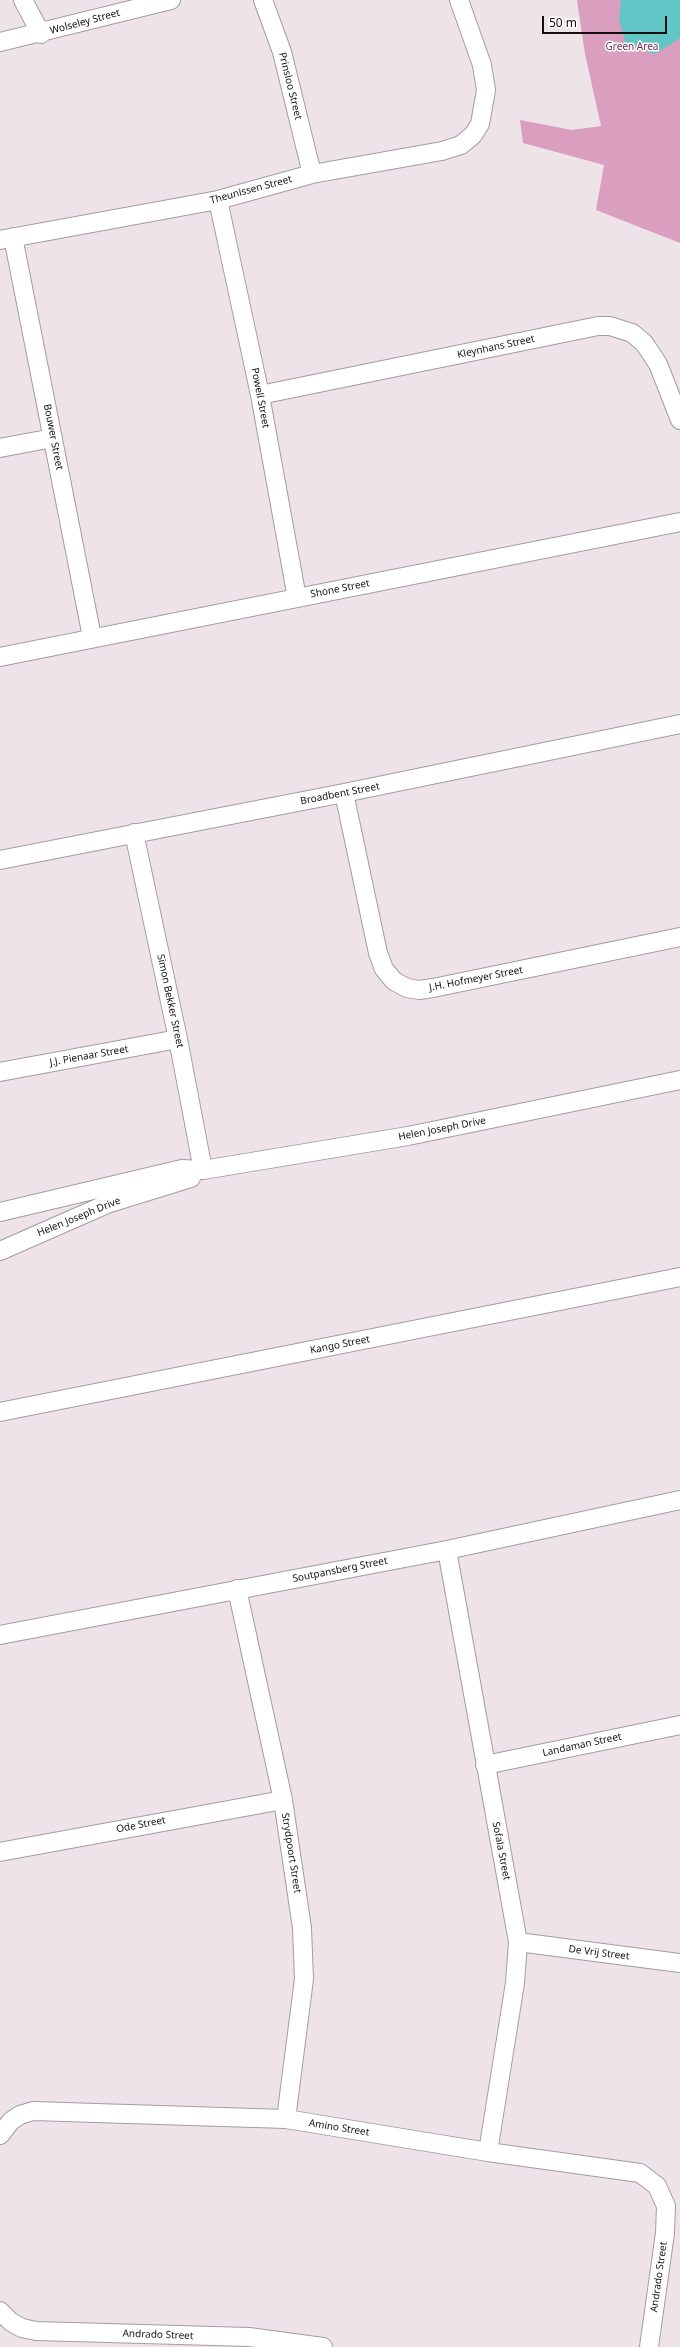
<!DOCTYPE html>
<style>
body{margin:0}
#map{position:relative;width:680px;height:2347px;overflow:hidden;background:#ede3e8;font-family:"Noto Sans",sans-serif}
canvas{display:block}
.scale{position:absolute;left:542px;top:16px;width:125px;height:18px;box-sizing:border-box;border:2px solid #141012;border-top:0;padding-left:5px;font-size:12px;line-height:14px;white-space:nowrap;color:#141012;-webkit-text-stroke:3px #fff;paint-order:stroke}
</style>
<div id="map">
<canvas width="680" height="2347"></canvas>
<div class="scale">50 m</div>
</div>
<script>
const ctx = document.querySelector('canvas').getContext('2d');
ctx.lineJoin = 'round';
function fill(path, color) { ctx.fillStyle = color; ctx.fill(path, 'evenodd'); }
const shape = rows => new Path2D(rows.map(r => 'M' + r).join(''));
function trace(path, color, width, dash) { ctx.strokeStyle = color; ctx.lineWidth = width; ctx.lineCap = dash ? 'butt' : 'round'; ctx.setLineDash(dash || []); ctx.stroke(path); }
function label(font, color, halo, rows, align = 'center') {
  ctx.font = font + ' "Noto Sans",sans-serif'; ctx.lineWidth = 3; ctx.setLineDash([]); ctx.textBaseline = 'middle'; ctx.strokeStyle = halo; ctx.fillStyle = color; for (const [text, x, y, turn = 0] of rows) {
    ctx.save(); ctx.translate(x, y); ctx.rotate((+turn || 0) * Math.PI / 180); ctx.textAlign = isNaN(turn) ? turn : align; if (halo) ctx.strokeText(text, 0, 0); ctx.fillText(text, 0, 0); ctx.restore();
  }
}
fill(shape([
 [577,0,680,0,680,243,596,210,604,165,523,143,520,120,572,130,601,126,585,54]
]), '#da9fbe');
fill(shape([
 [621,0,680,0,680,38,655,54,626,46,619,18]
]), '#61c6c5');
const minor = shape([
 [23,0,41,34],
 [263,0,282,52,312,174],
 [0,42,171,0],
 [218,200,260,395,297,598],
 [13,237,92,637],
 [0,240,218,200,312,174,442,151,461,145,473,135,480,124,486,90,482,65,459,0],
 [260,395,598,326,610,326,632,333,644,343,658,364,680,420],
 [0,448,53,438],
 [0,657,680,522],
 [344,793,378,953,384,969,394,981,407,988,419,990,433,988,680,937],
 [134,833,178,1039,203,1170],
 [0,860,344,793,680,724],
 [0,1072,178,1039],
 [0,1212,182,1169,203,1170,408,1136,680,1080],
 [0,1251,107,1204,191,1178],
 [0,1412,680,1277],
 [447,1550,518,1942,515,1983,488,2152],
 [237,1589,283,1800,302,1928,304,1979,286,2119],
 [0,1635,447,1550,680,1500],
 [485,1765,680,1725],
 [0,1852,283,1800],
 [518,1942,680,1963],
 [0,2135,11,2121,20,2115,33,2111,286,2119,488,2152,640,2173,657,2186,666,2206,665,2233,649,2347],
 [0,2311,11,2322,22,2328,36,2331,249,2337,323,2347]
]);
trace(minor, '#a59ca0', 20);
trace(minor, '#fff', 18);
label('10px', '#141012', '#fff', [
 ["Wolseley Street",85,22,-15],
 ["Prinsloo Street",290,86,76],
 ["Theunissen Street",251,190,-15],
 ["Kleynhans Street",496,347,-12],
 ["Powell Street",260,398,79],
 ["Bouwer Street",53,437,79],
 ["Shone Street",340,589,-11],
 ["Broadbent Street",340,794,-11],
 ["J.H. Hofmeyer Street",476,979,-11],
 ["Simon Bekker Street",170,1001,78],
 ["J.J. Pienaar Street",89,1056,-10],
 ["Helen Joseph Drive",442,1129,-11],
 ["Helen Joseph Drive",79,1217,-22],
 ["Kango Street",340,1345,-11],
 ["Soutpansberg Street",340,1570,-11],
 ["Landaman Street",582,1745,-12],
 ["Ode Street",141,1825,-11],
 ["Sofala Street",501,1851,79],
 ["Strydpoort Street",291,1853,81],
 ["De Vrij Street",599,1953,7],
 ["Amino Street",339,2128,9],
 ["Andrado Street",659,2277,-82],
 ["Andrado Street",158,2335,2]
]);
label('10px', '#792a5a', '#fff', [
 ["Green Area",632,47]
]);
</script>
